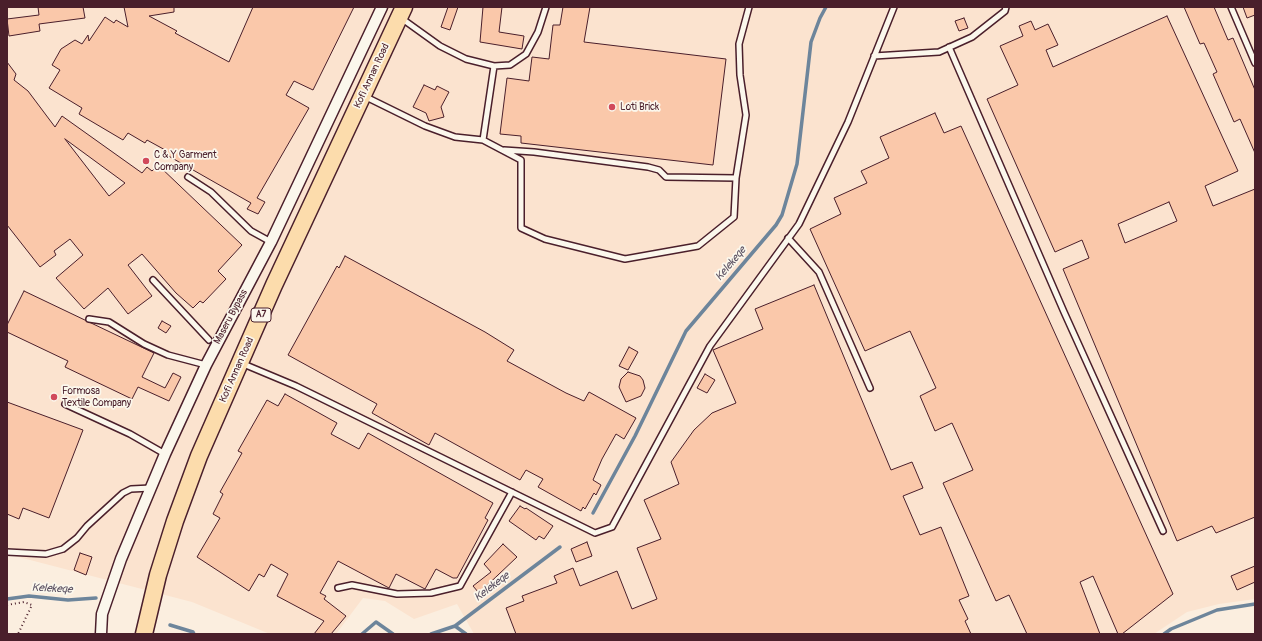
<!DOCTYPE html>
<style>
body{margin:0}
#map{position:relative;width:1262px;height:641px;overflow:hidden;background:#fbeedf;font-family:Pangolin,sans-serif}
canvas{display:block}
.frame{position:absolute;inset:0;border:8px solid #4a1f2b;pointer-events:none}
</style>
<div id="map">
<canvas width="1262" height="641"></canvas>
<div class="frame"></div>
</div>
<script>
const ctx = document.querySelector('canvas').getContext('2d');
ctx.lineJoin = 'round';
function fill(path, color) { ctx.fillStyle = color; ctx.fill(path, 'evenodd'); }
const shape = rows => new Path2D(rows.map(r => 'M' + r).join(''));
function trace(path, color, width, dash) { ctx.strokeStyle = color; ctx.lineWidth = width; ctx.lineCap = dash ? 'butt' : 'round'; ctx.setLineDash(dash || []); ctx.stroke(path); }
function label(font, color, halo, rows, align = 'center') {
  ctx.font = font + ' Pangolin,sans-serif'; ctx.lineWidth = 3.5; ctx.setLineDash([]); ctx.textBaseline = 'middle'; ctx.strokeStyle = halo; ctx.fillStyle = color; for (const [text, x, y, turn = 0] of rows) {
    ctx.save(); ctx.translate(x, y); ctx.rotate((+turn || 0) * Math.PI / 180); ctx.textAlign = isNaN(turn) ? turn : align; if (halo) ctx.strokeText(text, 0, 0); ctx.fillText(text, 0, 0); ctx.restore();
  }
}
fill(shape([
 [7,7,1255,7,1255,599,1219,604,1187,612,1154,634,474,634,457,604,414,619,385,601,363,598,336,634,270,634,192,602,7,554]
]), '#fbe3cf');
trace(shape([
 [593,513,635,436,686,331,776,225,782,215,797,164,811,42,820,18,826,7],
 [7,599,29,596,68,600,96,598],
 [170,625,193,632,194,634],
 [455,626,466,634],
 [362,634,376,622,393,634],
 [431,634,455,626,560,547],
 [1164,634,1171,629,1217,610,1255,604]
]), '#6d859b', 3.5);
const building = shape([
 [38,7,83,7,85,18,39,24,40,31,9,36,7,19,39,15,38,7],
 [124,7,174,7,174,12,149,16,177,31,175,33,229,62,253,7,354,7,313,90,294,81,286,95,309,108,257,198,265,202,258,214,247,209,251,203,165,154,167,151,147,140,145,143,128,133,123,140,79,114,82,108,49,88,60,70,52,65,61,49,75,40,82,44,88,35,89,41,105,17,114,23,116,20,128,27,124,7],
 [448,7,458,7,450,30,441,27,448,7],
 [483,7,502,7,499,32,524,36,522,49,480,42,483,7],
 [563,7,590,7,584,42,726,59,713,165,521,143,521,136,500,134,507,78,529,81,532,57,549,59,553,25,560,25,563,7],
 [1184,7,1214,7,1228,40,1233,38,1255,90,1255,153,1240,119,1234,122,1213,74,1217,72,1204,43,1200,44,1184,7],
 [1243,7,1255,7,1255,15,1247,18,1243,7],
 [1167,16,1238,171,1205,186,1213,206,1255,189,1255,517,1216,533,1212,526,1177,541,1063,269,1089,258,1082,240,1055,252,987,99,1018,85,1000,46,1023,36,1019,26,1031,21,1035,30,1048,24,1058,45,1046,50,1053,67,1167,16],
 [1169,202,1177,221,1125,243,1118,224,1169,202],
 [964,18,968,28,959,31,955,21,964,18],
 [7,62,16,74,14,80,28,91,55,127,62,116,142,173,147,167,152,171,158,165,242,245,218,271,226,279,203,303,200,301,193,308,176,293,142,254,128,265,152,296,128,314,108,288,84,309,56,278,83,255,70,239,54,251,56,255,40,267,7,225,7,62],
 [65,139,125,183,109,196,65,139],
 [424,85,435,90,437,86,449,92,441,107,444,117,429,121,426,113,413,107,424,85],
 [935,113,944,133,961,126,1173,594,1122,634,1118,634,1093,576,1080,582,1100,634,1027,634,1009,595,996,601,943,483,973,470,952,423,935,431,920,396,936,388,910,331,865,351,810,229,841,214,834,198,867,183,861,171,889,158,880,137,935,113],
 [345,256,485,332,514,350,507,361,566,393,584,401,589,392,636,418,624,439,616,434,602,459,593,480,601,485,596,495,594,493,585,509,583,507,581,511,538,487,543,479,526,470,520,480,435,433,429,445,372,413,377,404,288,355,337,266,339,268,345,256],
 [814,285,891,470,912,462,923,488,903,496,920,535,941,527,969,596,959,600,968,619,965,621,971,634,516,634,506,608,524,601,522,596,557,583,554,576,573,568,580,586,617,571,632,609,657,599,637,548,661,539,644,500,679,484,671,462,694,430,712,413,736,403,713,350,763,329,755,309,814,285],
 [24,291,154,353,142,377,165,388,173,373,181,377,169,401,138,387,132,399,65,367,68,361,7,332,7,325,24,291],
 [162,321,171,326,166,333,158,328,162,321],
 [629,347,638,352,628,370,619,366,629,347],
 [628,372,640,376,643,380,645,388,641,396,626,402,619,387,621,379,628,372],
 [705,374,715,380,707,393,697,388,705,374],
 [285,394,337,423,331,434,359,449,368,433,493,503,485,518,488,520,457,578,453,578,436,569,425,589,396,574,389,588,338,561,320,593,326,596,324,599,346,616,331,634,314,634,324,621,277,596,288,574,271,564,264,577,259,574,249,591,197,557,220,518,213,514,223,494,220,492,242,453,238,451,267,400,278,406,285,394],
 [7,402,83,430,49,518,23,508,19,519,7,514,7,402],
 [520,506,525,509,526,508,553,526,544,539,539,536,536,540,509,521,520,506],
 [587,542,592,556,576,562,571,549,587,542],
 [503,544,517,557,479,593,473,586,491,572,484,564,503,544],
 [80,553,92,557,86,575,74,570,80,553],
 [1255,566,1255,582,1237,590,1231,576,1255,566]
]);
fill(building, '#fac8aa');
trace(building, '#4a1f2b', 1);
const lane = shape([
 [1231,7,1255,63],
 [401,18,440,46,466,59,494,66,510,65,526,54,538,32,546,7],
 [949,47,1064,312,1163,531],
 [874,56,939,52,972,37,1005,11,1006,7],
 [364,96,425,126,455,137,483,140,521,160,521,228,545,239,625,259,698,246,734,217,736,178,746,115,740,75,739,44,749,7],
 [483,140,494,66],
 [504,150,534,152,648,167,659,170,666,177,736,178],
 [188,177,211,192,251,231,271,242],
 [788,238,819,272,870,388],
 [153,280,209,340],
 [89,319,109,322,144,344,168,355,206,365],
 [241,363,296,386,595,533,612,527,710,346,799,224,848,122,894,7],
 [65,404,130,434,165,454],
 [7,552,46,554,63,549,77,538,87,526,123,493,131,489,151,488],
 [338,588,352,585,397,594,431,593,460,586,512,492]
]);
const street = shape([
 [101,634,102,614,121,559,165,454,206,365,271,242,382,7]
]);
const primary = shape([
 [144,634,158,575,175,521,199,456,274,285,404,7]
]);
trace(lane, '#4a1f2b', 8);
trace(street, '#4a1f2b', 13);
trace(primary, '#4a1f2b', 19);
trace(shape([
 [7,605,24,602,32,605,18,634]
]), '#4a1f2b', 2, [1, 3]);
trace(lane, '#fbf7ec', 5);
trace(street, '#fbf7ec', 10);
trace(primary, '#fcdcac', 16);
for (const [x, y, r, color] of [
 [612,107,4,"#d1495b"],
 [146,161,4,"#d1495b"],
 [54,397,4,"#d1495b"]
]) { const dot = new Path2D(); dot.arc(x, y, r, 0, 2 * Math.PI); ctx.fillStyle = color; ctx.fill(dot); trace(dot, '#fbf7ec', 1.5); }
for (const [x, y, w] of [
 [261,315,20]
]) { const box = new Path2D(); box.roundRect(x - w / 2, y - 7, w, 14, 3); ctx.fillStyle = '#fbf7ec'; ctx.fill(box); trace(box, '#4a1f2b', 1); }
label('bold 9px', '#4a1f2b', null, [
 ["A7",261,315]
]);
label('10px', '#4a1f2b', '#fbf7ec', [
 ["Kofi Annan Road",372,76,-65],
 ["Maseru Bypass",231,317,-62],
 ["Kofi Annan Road",237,370,-66]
]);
label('10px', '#4a1f2b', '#fbf7ec', [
 ["Loti Brick",620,107],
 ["C & Y Garment",154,155],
 ["Company",154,167],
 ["Formosa",62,391],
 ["Textile Company",62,403]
], 'left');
label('italic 11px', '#5c5263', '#fbf7ec', [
 ["Kelekeqe",731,264,-50],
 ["Kelekeqe",492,587,-37],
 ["Kelekeqe",52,589,3]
]);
</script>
